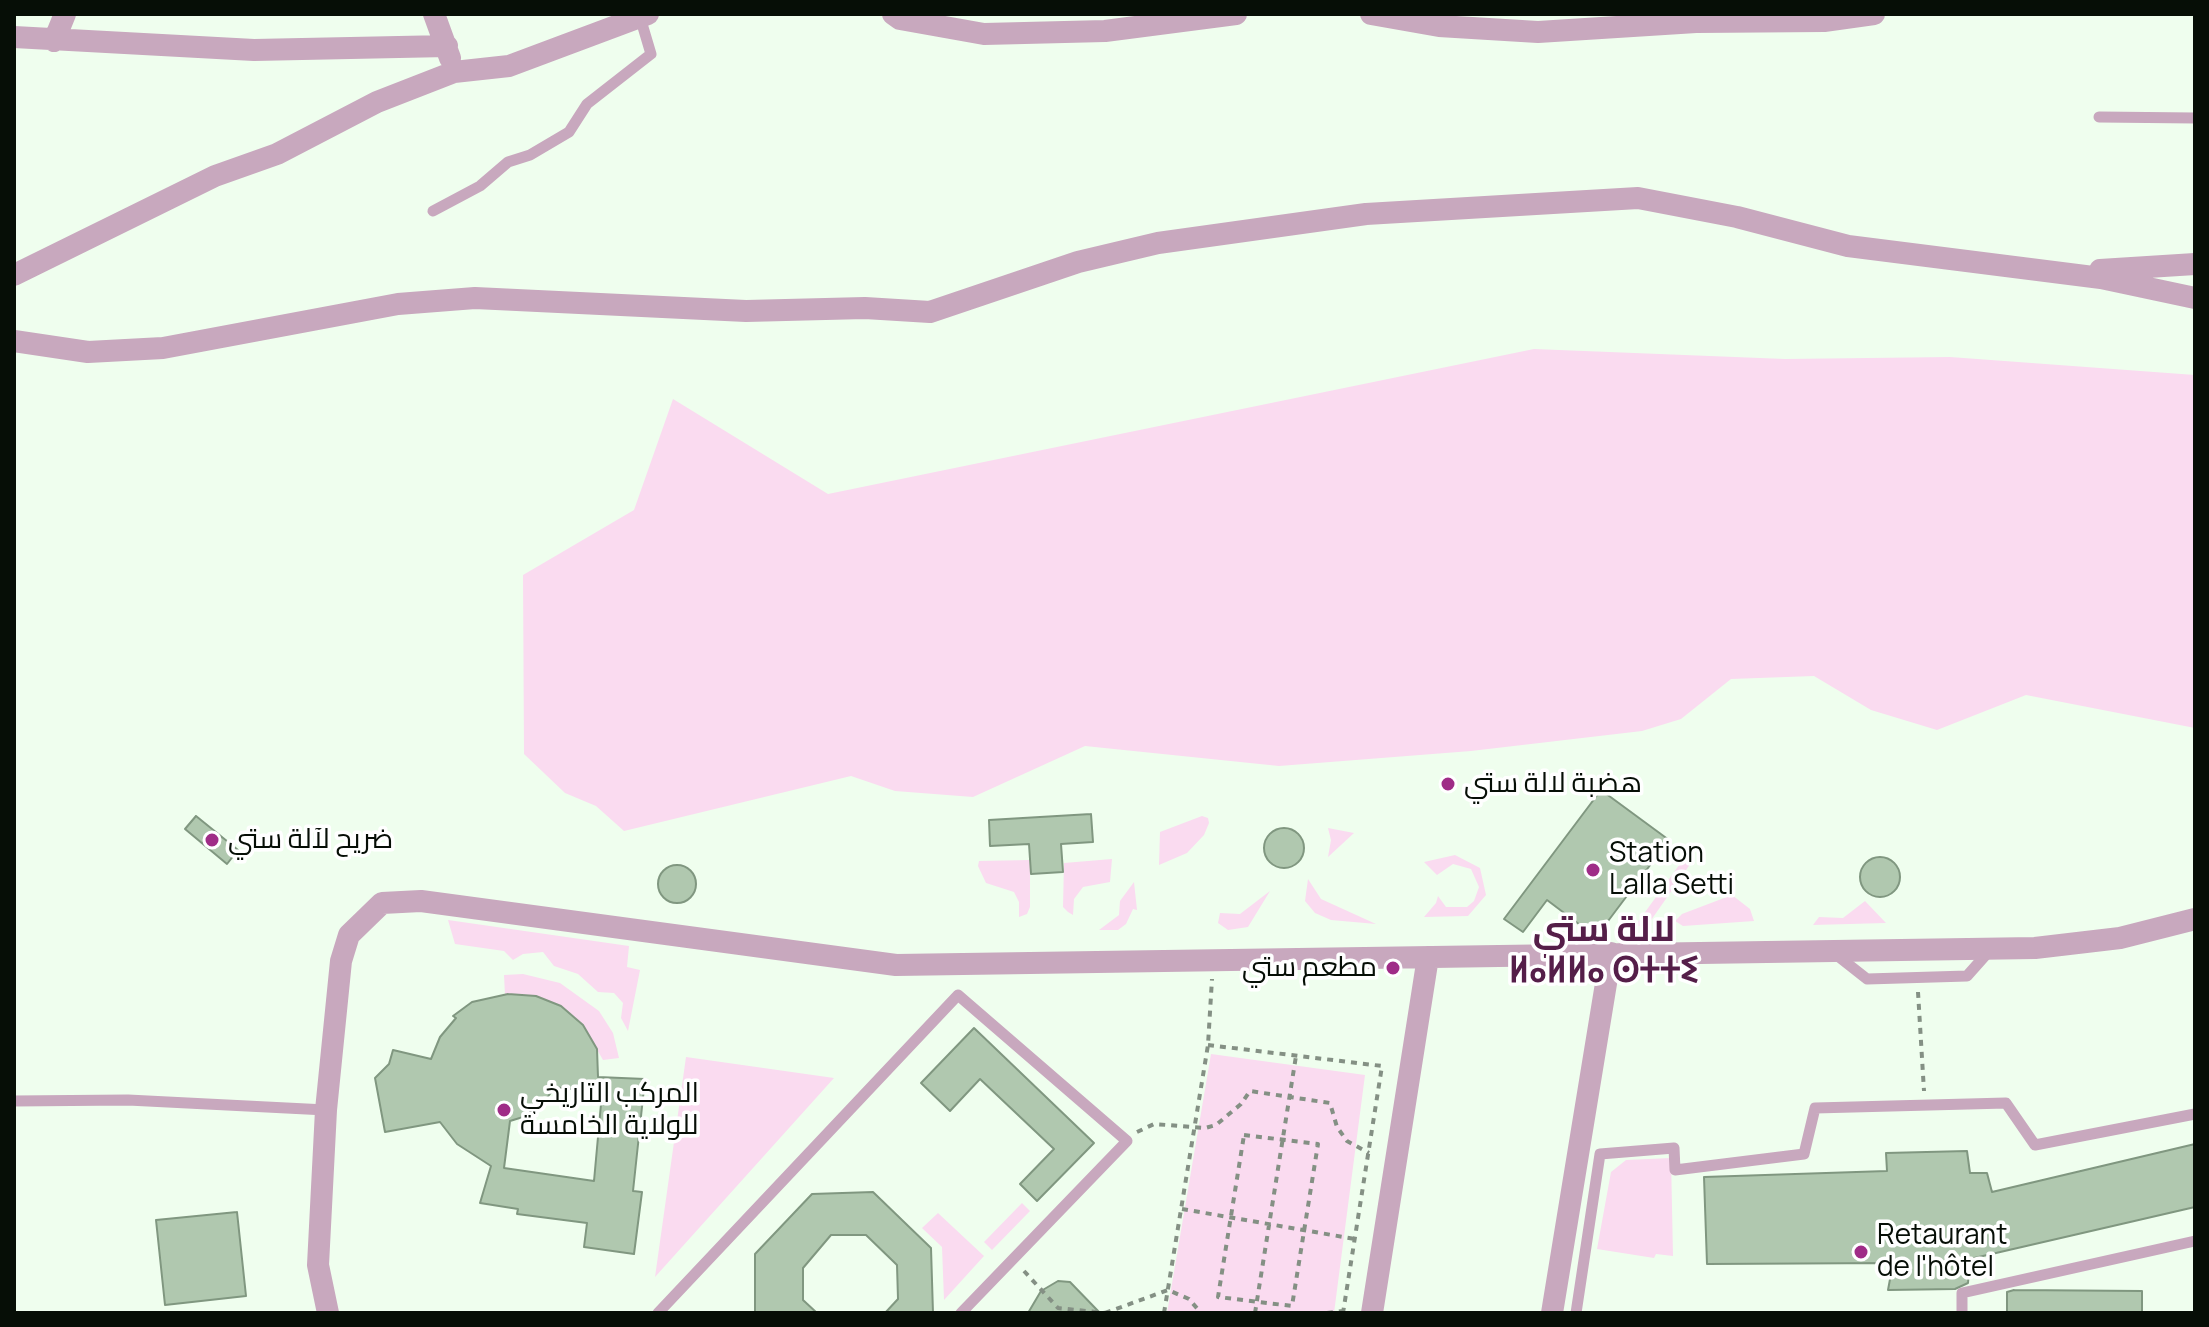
<!DOCTYPE html>
<meta charset="utf-8">
<style>
body{margin:0}
#map{position:relative;width:2209px;height:1327px;overflow:hidden;background:#effeee;font-family:Manrope,sans-serif}
canvas{display:block}
.frame{position:absolute;inset:0;border:16px solid #060e06;pointer-events:none}
</style>
<div id="map">
<canvas width="2209" height="1327"></canvas>
<div class="frame"></div>
</div>
<script>
const ctx = document.querySelector('canvas').getContext('2d');
ctx.lineJoin = 'round';
function fill(path, color) { ctx.fillStyle = color; ctx.fill(path, 'evenodd'); }
const shape = rows => new Path2D(rows.map(r => 'M' + r).join(''));
function trace(path, color, width, dash) { ctx.strokeStyle = color; ctx.lineWidth = width; ctx.lineCap = dash ? 'butt' : 'round'; ctx.setLineDash(dash || []); ctx.stroke(path); }
function label(font, color, halo, rows, align = 'center') {
  ctx.font = font + ' Manrope,Cairo,"Noto Sans Tifinagh",sans-serif'; ctx.lineWidth = 7; ctx.setLineDash([]); ctx.textBaseline = 'middle'; ctx.strokeStyle = halo; ctx.fillStyle = color; for (const [text, x, y, turn = 0] of rows) {
    ctx.save(); ctx.translate(x, y); ctx.rotate((+turn || 0) * Math.PI / 180); ctx.textAlign = isNaN(turn) ? turn : align; if (halo) ctx.strokeText(text, 0, 0); ctx.fillText(text, 0, 0); ctx.restore();
  }
}
fill(shape([
 [1534,349,1785,359,1950,357,2195,375,2195,728,2026,695,1937,730,1871,710,1814,676,1731,679,1681,719,1642,731,1471,751,1279,766,1085,746,973,797,895,791,851,776,624,831,596,806,565,793,524,754,523,575,634,510,673,399,828,494],
 [1202,816,1208,818,1209,823,1204,835,1187,853,1159,865,1160,832],
 [1328,828,1354,833,1328,857,1331,840],
 [1690,850,1693,860,1647,926,1635,926],
 [1455,855,1480,868,1486,895,1468,916,1424,917,1436,903,1438,896,1446,907,1467,907,1474,901,1479,887,1471,869,1453,864,1437,875,1424,862],
 [1112,859,1110,882,1083,887,1074,899,1073,915,1068,912,1063,907,1064,863],
 [1030,860,1030,907,1027,914,1019,917,1019,902,1014,892,986,883,978,866,979,861],
 [1308,879,1321,899,1376,924,1331,920,1315,913,1305,901],
 [1134,882,1137,910,1133,909,1126,924,1118,930,1099,930,1119,915,1120,901],
 [1270,891,1248,927,1228,930,1218,923,1220,913,1240,914],
 [1732,895,1750,909,1754,921,1683,926,1675,921,1682,914],
 [1865,901,1886,923,1813,925,1819,917,1843,918],
 [448,920,629,946,627,967,640,970,628,1031,621,1018,623,1003,614,993,598,992,578,974,554,966,543,952,523,954,513,960,504,951,455,944],
 [523,974,560,983,599,1011,613,1033,619,1058,603,1060,583,1025,561,1006,536,996,505,995,504,975],
 [1211,1054,1365,1075,1334,1313,1167,1313],
 [686,1057,834,1078,655,1277],
 [1671,1158,1673,1256,1656,1254,1654,1258,1597,1249,1611,1172,1626,1160],
 [1022,1203,1030,1211,992,1250,984,1242],
 [938,1213,984,1256,944,1300,942,1247,922,1228]
]), '#fadbf0');
const building = shape([
 [1601,790,1669,840,1596,937,1547,900,1523,932,1504,919,1601,790],
 [1091,814,1093,842,1061,844,1063,872,1031,874,1029,844,990,846,989,820,1091,814],
 [196,816,238,850,227,864,185,829,196,816],
 '1264 848a20 20 0 1 1 40 0a20 20 0 1 1-40 0Z',
 '1860 877a20 20 0 1 1 40 0a20 20 0 1 1-40 0Z',
 '658 884a19 19 0 1 1 38 0a19 19 0 1 1-38 0Z',
 [508,994,536,996,561,1006,583,1025,597,1049,598,1077,645,1079,633,1191,642,1192,634,1254,584,1247,587,1223,517,1214,518,1209,480,1203,491,1166,457,1144,440,1122,385,1132,375,1078,389,1064,393,1050,431,1059,440,1037,456,1018,453,1016,472,1002,508,994],
 [555,1087,602,1093,594,1181,504,1168,510,1121,536,1113,555,1087],
 [974,1028,1094,1143,1037,1201,1020,1184,1054,1149,980,1079,950,1111,921,1083,974,1028],
 [2195,1144,2195,1207,1970,1259,1968,1283,1955,1289,1888,1290,1893,1263,1707,1264,1704,1177,1887,1171,1886,1153,1967,1151,1970,1173,1987,1173,1992,1192,2195,1144],
 [873,1192,931,1248,933,1313,885,1313,898,1299,897,1265,866,1235,831,1235,803,1268,803,1300,817,1313,755,1313,755,1254,812,1194,873,1192],
 [237,1212,246,1296,165,1305,156,1220,237,1212],
 [1058,1281,1070,1282,1100,1313,1028,1313,1041,1291,1058,1281],
 [2014,1290,2142,1291,2142,1313,2007,1313,2007,1292,2014,1290]
]);
fill(building, '#b0c8af');
trace(building, '#809780', 2);
trace(shape([
 [1918,992,1924,1091],
 [1208,1045,1382,1066,1343,1313],
 [1137,1132,1154,1124,1205,1128,1216,1125,1241,1104,1250,1091,1330,1103,1337,1127,1347,1141,1369,1153],
 [1244,1135,1318,1144,1292,1306,1218,1297,1244,1135],
 [1182,1209,1355,1239],
 [1024,1271,1058,1308,1105,1313],
 [1105,1313,1168,1290,1189,1299,1201,1313],
 [1164,1313,1208,1045,1212,979],
 [1255,1313,1296,1056],
 [1327,1313,1343,1311]
]), '#849084', 4, [6, 6]);
trace(shape([
 [2099,117,2195,118],
 [433,211,480,186,508,162,530,155,569,132,587,104,651,54,640,17],
 [1834,953,1867,979,1967,976,1991,949],
 [14,1101,128,1100,326,1110],
 [658,1313,958,995,1127,1141,961,1313],
 [1576,1313,1600,1154,1674,1148,1675,1170,1804,1154,1815,1108,2006,1103,2035,1145,2195,1114],
 [1962,1313,1962,1293,2195,1241]
]), '#c8a8be', 11);
trace(shape([
 [434,14,450,58],
 [893,14,900,19,984,34,1105,31,1236,14],
 [1371,14,1439,26,1538,32,1696,22,1824,21,1874,14],
 [14,37,254,50,447,46],
 [54,41,65,14],
 [2100,270,2195,264],
 [14,275,215,176,277,154,377,102,454,72,509,66,648,14],
 [14,341,88,352,163,348,398,304,475,298,746,311,865,308,930,312,1078,262,1158,243,1366,214,1638,198,1737,217,1848,246,2101,278,2195,298],
 [328,1313,318,1265,326,1110,341,961,349,935,382,903,421,901,896,965,2035,948,2120,938,2195,919],
 [1372,1313,1428,957],
 [1552,1313,1611,953]
]), '#c8a8be', 22);
for (const [x, y, r, color] of [
 [1448,784,8,"#9f2c87"],
 [212,840,8,"#9f2c87"],
 [1593,870,8,"#9f2c87"],
 [1393,968,8,"#9f2c87"],
 [504,1110,8,"#9f2c87"],
 [1861,1252,8,"#9f2c87"]
]) { const dot = new Path2D(); dot.arc(x, y, r, 0, 2 * Math.PI); ctx.fillStyle = color; ctx.fill(dot); trace(dot, '#fff', 3); }
label('28px', '#060e06', '#fff', [
 ["هضبة لالة ستي",1464,784],
 ["ضريح لآلة ستي",228,840],
 ["Station",1609,854],
 ["Lalla Setti",1609,886],
 ["مطعم ستي",1377,968,"right"],
 ["المركب التاريخي",520,1094],
 ["للولاية الخامسة",520,1126],
 ["Retaurant",1877,1236],
 ["de l'hôtel",1877,1268]
], 'left');
label('bold 36px', '#551e49', '#fff', [
 ["لالة ستي",1604,931],
 ["ⵍⴰⵍⵍⴰ ⵙⵜⵜⵉ",1604,972]
]);
</script>
